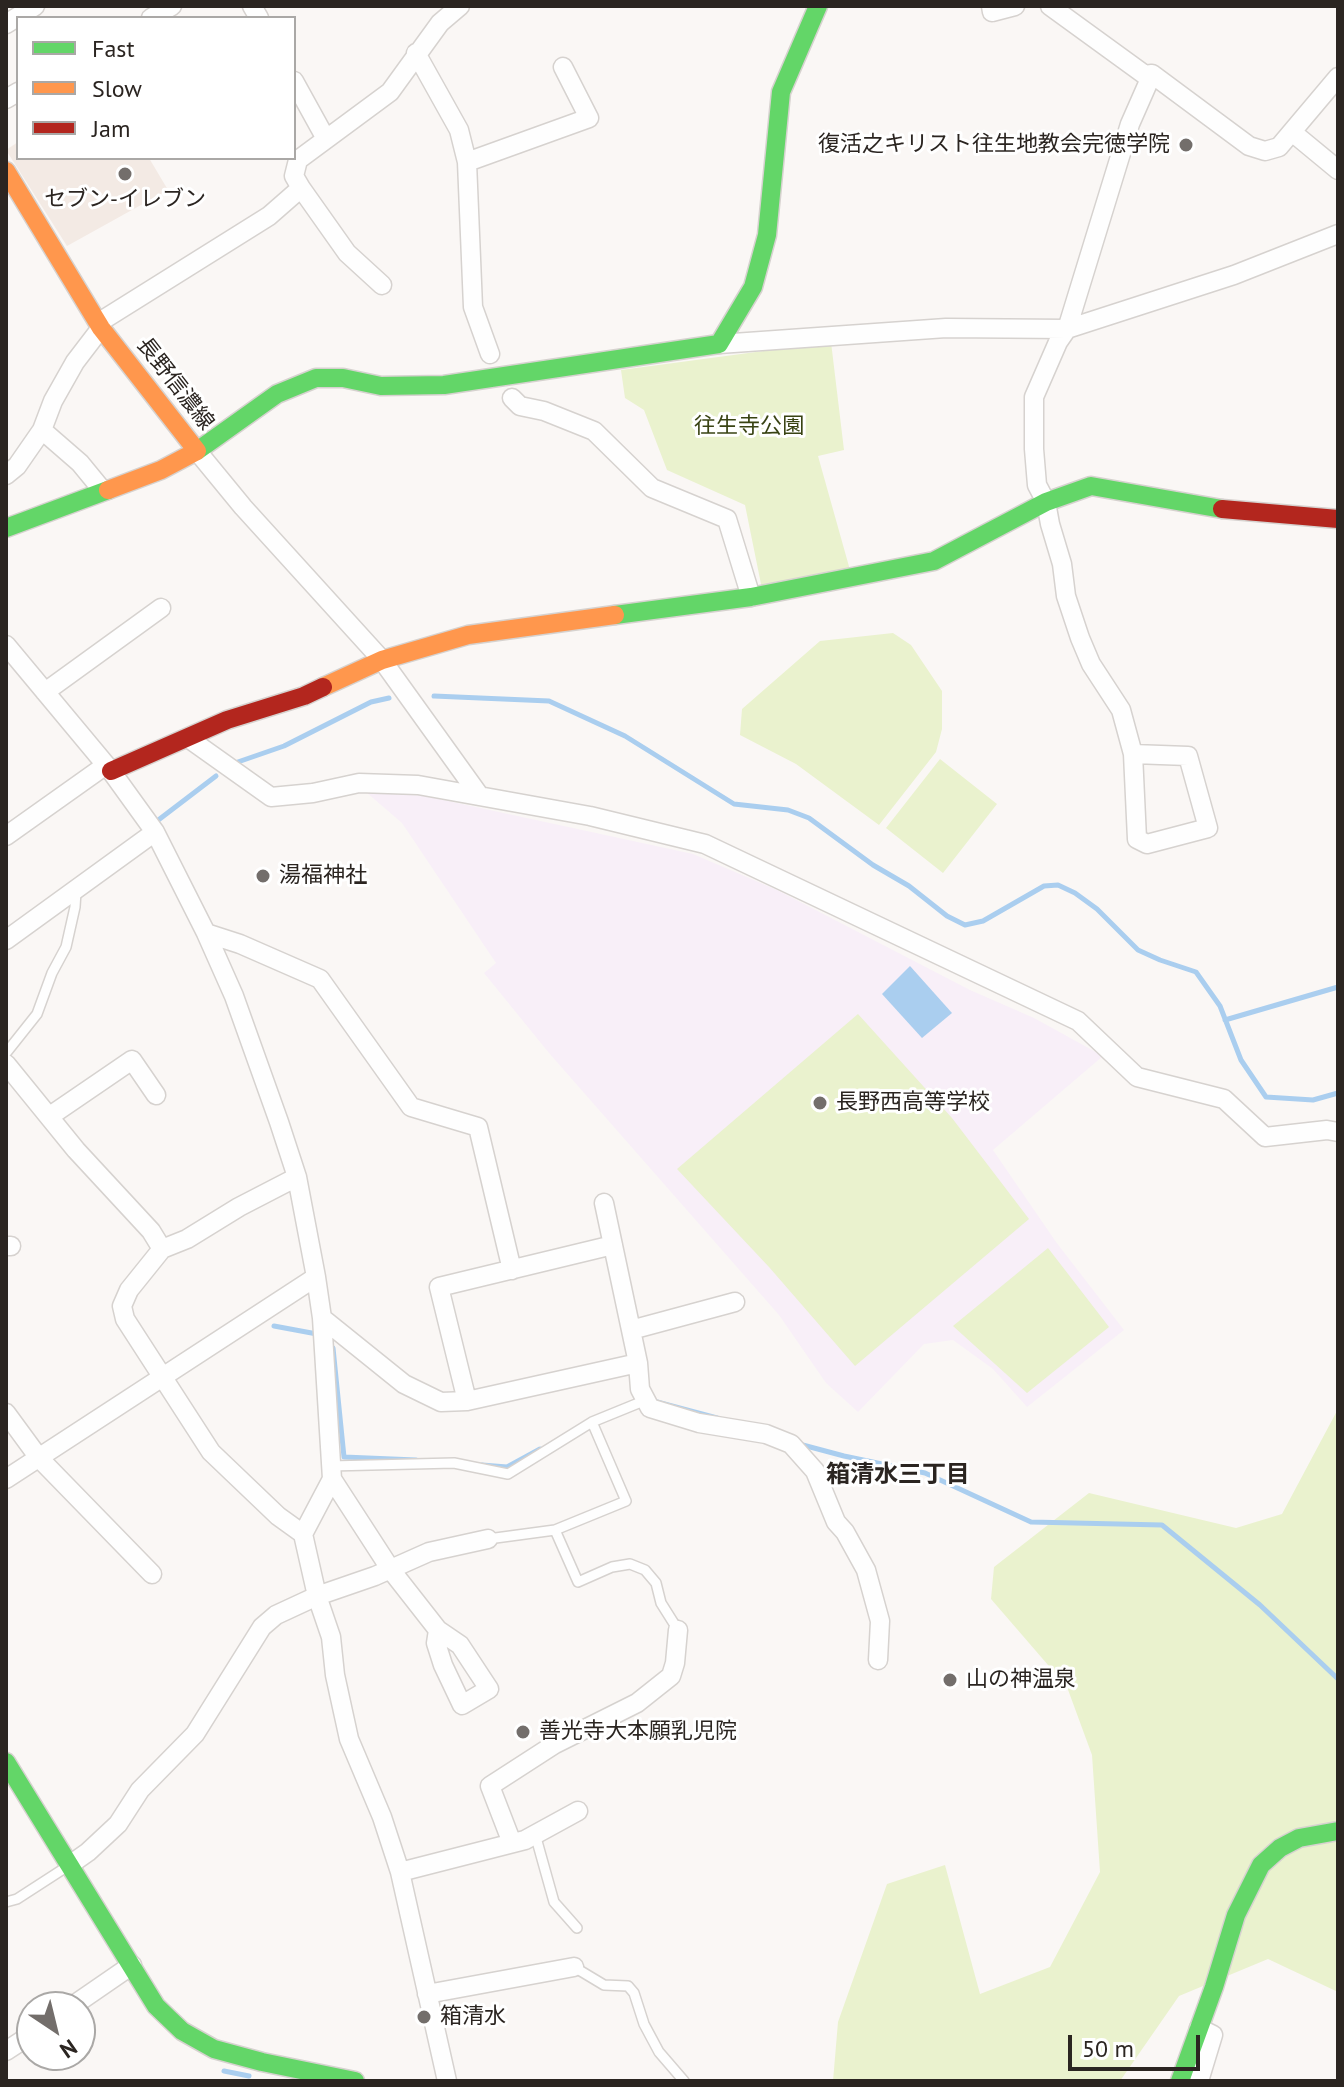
<!DOCTYPE html>
<meta charset="utf-8">
<style>
body{margin:0}
#map{position:relative;width:1344px;height:2087px;overflow:hidden;background:#faf7f5;font-family:"PT Sans",sans-serif}
canvas{display:block}
.frame{position:absolute;inset:0;border:8px solid #2b2521;pointer-events:none}
.legend{position:absolute;left:16px;top:16px;width:280px;height:144px;box-sizing:border-box;background:#fff;border:2px solid #aaa8a6;margin:0;padding:10px 14px;list-style:none;font-size:24px;color:#2b2521}
.legend li{display:flex;align-items:center;gap:16px;height:40px}
.legend b{width:40px;border:2px solid #aaa8a6}
.north{position:absolute;left:16px;top:1991px;width:80px;height:80px;box-sizing:border-box;background:#fff;border:2px solid #aaa8a6;border-radius:50%;rotate:145deg;font-size:22px;font-weight:700;line-height:32px;text-align:center;color:#2b2521}
.north::after{content:'';display:block;margin:auto;width:28px;height:36px;background:#736e6b;clip-path:polygon(50% 0,100% 100%,50% 72%,0 100%)}
.scale{position:absolute;left:1068px;top:2035px;width:132px;height:36px;box-sizing:border-box;border:4px solid #2b2521;border-top:0;padding-left:10px;font-size:24px;line-height:28px;white-space:nowrap;color:#2b2521;-webkit-text-stroke:6px #fff;paint-order:stroke}
</style>
<div id="map">
<canvas width="1344" height="2087"></canvas>
<div class="frame"></div>
<ul class="legend">
<li><b style="height:10px;background:#63d668"></b>Fast</li>
<li><b style="height:10px;background:#ff974d"></b>Slow</li>
<li><b style="height:10px;background:#b3261e"></b>Jam</li>
</ul>
<div class="north">N</div>
<div class="scale">50 m</div>
</div>
<script>
const ctx = document.querySelector('canvas').getContext('2d');
ctx.lineJoin = 'round';
function fill(path, color) { ctx.fillStyle = color; ctx.fill(path, 'evenodd'); }
const shape = rows => new Path2D(rows.map(r => 'M' + r).join(''));
function trace(path, color, width, dash) { ctx.strokeStyle = color; ctx.lineWidth = width; ctx.lineCap = dash ? 'butt' : 'round'; ctx.setLineDash(dash || []); ctx.stroke(path); }
function label(font, color, halo, rows, align = 'center') {
  ctx.font = font + ' "PT Sans","Noto Sans JP",sans-serif'; ctx.lineWidth = 6; ctx.setLineDash([]); ctx.textBaseline = 'middle'; ctx.strokeStyle = halo; ctx.fillStyle = color; for (const [text, x, y, turn = 0] of rows) {
    ctx.save(); ctx.translate(x, y); ctx.rotate((+turn || 0) * Math.PI / 180); ctx.textAlign = isNaN(turn) ? turn : align; if (halo) ctx.strokeText(text, 0, 0); ctx.fillText(text, 0, 0); ctx.restore();
  }
}
fill(shape([
 [18,142,18,158,149,158,168,190,67,246,6,150]
]), '#f3eae4');
fill(shape([
 [366,792,425,796,693,854,777,890,970,990,1034,1018,1103,1056,993,1150,1056,1242,1124,1330,1027,1407,993,1369,953,1340,924,1344,858,1412,826,1383,779,1315,549,1053,484,973,496,963,402,823]
]), '#f8eff8');
fill(shape([
 [831,342,844,450,818,456,850,570,763,594,745,505,667,470,644,410,625,398,621,370],
 [893,633,911,645,942,691,942,729,936,752,879,825,796,764,740,735,742,709,820,641],
 [940,759,997,804,943,873,886,828],
 [858,1014,952,1118,1029,1219,855,1366,769,1267,677,1169],
 [1048,1248,1109,1327,1027,1393,953,1326],
 [1338,1409,1338,1992,1268,1959,1179,1996,1120,2081,833,2081,838,2022,887,1884,945,1865,980,1994,1050,1967,1100,1872,1092,1755,1067,1687,991,1599,994,1567,1089,1493,1236,1528,1282,1514]
]), '#eaf2ce');
fill(shape([
 [910,966,952,1013,922,1038,882,994]
]), '#aaceef');
trace(shape([
 [434,696,549,701,625,736,734,804,788,810,809,818,873,865,909,886,947,916,965,925,983,921,1044,886,1058,885,1075,893,1097,909,1138,950,1160,960,1196,972,1220,1006,1241,1060,1266,1097,1313,1100,1338,1093],
 [232,764,284,746,371,702,389,698],
 [157,821,216,776],
 [1225,1020,1338,987],
 [274,1326,317,1334],
 [333,1348,344,1457,416,1460],
 [657,1402,717,1418],
 [799,1444,844,1456,925,1473,1031,1522,1162,1525,1260,1605,1338,1679],
 [482,1465,507,1467,540,1449],
 [224,2071,249,2076]
]), '#aaceef', 5);
const lane = shape([
 [6,1053,37,1014,52,973,66,947,75,907,76,891],
 [330,1466,454,1463,508,1474,592,1422,646,1400],
 [555,1530,578,1582,612,1567,630,1564,645,1570,656,1583,661,1603,678,1630],
 [488,1539,555,1530,626,1501,592,1422],
 [535,1834,554,1902,577,1928],
 [6,1902,17,1899,68,1866],
 [574,1967,604,1985,628,1986,634,1993,644,2024,659,2052,684,2081]
]);
const street = shape([
 [252,6,259,18],
 [991,6,992,12,1015,6],
 [1050,6,1145,75,1152,74,1249,146,1265,151,1279,147,1338,77],
 [151,18,172,6],
 [6,24,35,6],
 [416,53,459,130,467,162,473,307,490,354],
 [294,81,326,139],
 [6,99,18,92],
 [1292,132,1338,170],
 [467,162,589,118,563,67],
 [301,188,347,253,382,285],
 [98,323,269,216,301,188,294,176,298,160,390,92,440,23,460,6],
 [719,344,946,328,1067,329,1234,275,1338,234],
 [512,398,520,406,544,411,594,431,652,488,727,519,751,597],
 [42,430,80,463,103,491],
 [197,451,243,507,382,660,479,795],
 [6,475,17,466,42,430,53,401,75,362,101,328],
 [6,645,111,771,155,832,206,933,234,996,279,1122,297,1177,316,1277,6,1479],
 [45,692,161,608],
 [188,738,271,797,313,793,359,783,418,785,590,816,705,844,1078,1021,1137,1077,1224,1099,1265,1137,1327,1130,1338,1132],
 [1133,754,1188,756,1208,828,1147,844,1137,839,1133,754,1121,710,1091,664,1080,638,1066,596,1062,564,1050,524,1046,502,1037,485,1034,449,1034,397,1058,342,1067,329,1130,124,1152,74],
 [6,836,106,765],
 [206,933,240,944,320,979,411,1107,478,1127,512,1270],
 [6,940,155,832],
 [6,1064,76,1150,151,1231,162,1249],
 [50,1116,132,1060,156,1095],
 [297,1177,239,1207,187,1239,162,1249,129,1290,122,1306,125,1319,211,1452,278,1516,303,1534],
 [604,1203,638,1363],
 [6,1246,11,1246],
 [316,1277,322,1318,332,1479,303,1534,317,1596,331,1637,335,1675,349,1739,382,1817,400,1872,447,2081],
 [322,1318,404,1384,441,1402,467,1401,638,1363,640,1389,650,1408,699,1423,766,1434,791,1444,815,1471,836,1522,845,1532,866,1570,880,1621,878,1660],
 [631,1330,735,1302],
 [467,1401,439,1287,613,1245],
 [6,1413,39,1458,152,1574],
 [332,1479,391,1570,438,1630,460,1645,489,1689,462,1705,443,1665,436,1643,438,1630],
 [512,1843,490,1786,555,1744,637,1703,671,1676,675,1663,678,1630],
 [71,1864,88,1852,118,1824,140,1790,195,1734,262,1627,276,1615,317,1596,375,1576,429,1552,488,1539],
 [400,1872,525,1840,578,1811],
 [427,1994,574,1967],
 [71,2007,132,1965],
 [1199,2028,1213,2035,1199,2081],
 [6,2051,32,2034]
]);
const fast = shape([
 [197,451,277,394,316,378,343,378,381,386,444,385,719,344,753,287,767,235,781,92,818,6],
 [6,528,108,490],
 [615,615,751,597,934,561,1046,502,1091,486,1222,509],
 [6,1762,156,2006,182,2031,214,2049,262,2062,355,2081],
 [1180,2081,1214,1987,1236,1915,1261,1865,1280,1848,1299,1838,1338,1831]
]);
const slow = shape([
 [6,171,101,328,197,451,161,470,108,490],
 [323,687,382,660,468,635,615,615]
]);
const jam = shape([
 [1222,509,1338,519],
 [111,771,227,720,304,696,323,687]
]);
trace(lane, '#d6d2cf', 12);
trace(street, '#d6d2cf', 21);
trace(fast, '#d6d2cf', 21);
trace(slow, '#d6d2cf', 21);
trace(jam, '#d6d2cf', 21);
trace(lane, '#fefefe', 9);
trace(street, '#fefefe', 18);
trace(fast, '#63d668', 18);
trace(slow, '#ff974d', 18);
trace(jam, '#b3261e', 18);
for (const [x, y, r, color] of [
 [1186,145,8,"#736e6b"],
 [125,174,8,"#736e6b"],
 [263,876,8,"#736e6b"],
 [820,1103,8,"#736e6b"],
 [950,1680,8,"#736e6b"],
 [523,1732,8,"#736e6b"],
 [424,2017,8,"#736e6b"]
]) { const dot = new Path2D(); dot.arc(x, y, r, 0, 2 * Math.PI); ctx.fillStyle = color; ctx.fill(dot); trace(dot, '#fff', 3); }
label('22px', '#2b2521', '#fff', [
 ["復活之キリスト往生地教会完徳学院",1170,145,"right"],
 ["セブン-イレブン",125,200,"center"],
 ["湯福神社",279,876],
 ["長野西高等学校",836,1103],
 ["山の神温泉",966,1680],
 ["善光寺大本願乳児院",539,1732],
 ["箱清水",440,2017]
], 'left');
label('22px', '#2b2521', '#fff', [
 ["長野信濃線",175,384,52]
]);
label('22px', '#394313', '#fff', [
 ["往生寺公園",749,427]
]);
label('bold 24px', '#2b2521', '#fff', [
 ["箱清水三丁目",898,1475]
]);
</script>
